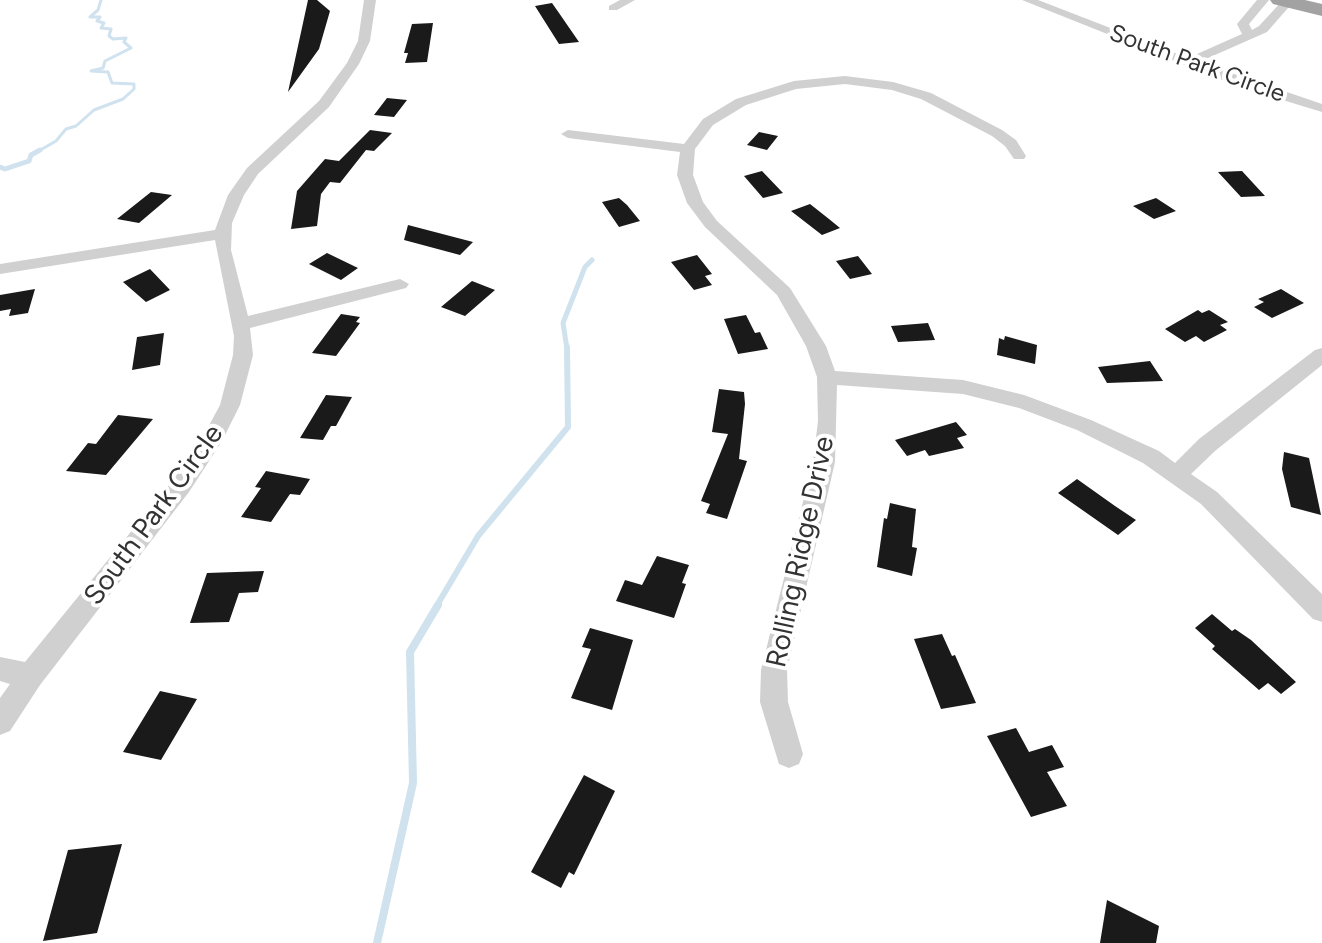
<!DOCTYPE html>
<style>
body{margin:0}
canvas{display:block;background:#fff}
</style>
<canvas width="1322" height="943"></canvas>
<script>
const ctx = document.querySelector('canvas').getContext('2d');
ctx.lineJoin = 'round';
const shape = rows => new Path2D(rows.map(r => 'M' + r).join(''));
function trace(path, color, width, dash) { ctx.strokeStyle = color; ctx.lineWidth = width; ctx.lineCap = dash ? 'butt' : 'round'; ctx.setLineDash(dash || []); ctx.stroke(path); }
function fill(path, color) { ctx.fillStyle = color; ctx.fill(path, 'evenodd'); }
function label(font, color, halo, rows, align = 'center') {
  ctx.font = font + ' Figtree,sans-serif'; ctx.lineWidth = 8; ctx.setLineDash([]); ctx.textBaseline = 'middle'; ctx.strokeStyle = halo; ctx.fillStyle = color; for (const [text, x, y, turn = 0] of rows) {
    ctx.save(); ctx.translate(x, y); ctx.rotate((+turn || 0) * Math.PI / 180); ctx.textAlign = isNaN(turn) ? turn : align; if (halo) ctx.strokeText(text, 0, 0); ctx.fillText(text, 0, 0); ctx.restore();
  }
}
trace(shape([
 [37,152,56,141,66,129,76,126,94,110,123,99,134,89,134,84,112,83,108,72,91,71,103,68,105,61,131,48,124,42,126,38,113,39,109,36,111,29,101,28,104,23,97,21,100,17,90,17,98,10,101,0]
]), '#cfe2ee', 3);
trace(shape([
 [0,167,5,169,29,161,31,155,40,150],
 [567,349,563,323,585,267,592,260]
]), '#cfe2ee', 5);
trace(shape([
 [436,607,478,536,568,427,567,347]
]), '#cfe2ee', 6);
trace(shape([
 [377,943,413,783,410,652,438,605]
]), '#cfe2ee', 8);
fill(shape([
 [308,0,317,0,330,11,319,49,288,92],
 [552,3,559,13,579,42,559,44,535,6],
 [433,23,427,62,405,63,408,53,404,53,412,24],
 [387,98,407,100,394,117,374,115],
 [370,130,392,133,374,151,366,150,340,183,330,182,321,194,317,226,291,229,297,191,325,159,339,161],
 [759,132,778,136,767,150,747,145],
 [762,171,783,193,763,198,744,176],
 [1242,171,1265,196,1241,197,1218,172],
 [151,192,172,195,139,223,117,219],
 [619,198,627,205,640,221,619,227,602,202],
 [1156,198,1176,211,1154,219,1133,206],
 [810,204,829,219,840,228,822,235,791,211],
 [408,225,473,242,460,255,404,240],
 [327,253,358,268,341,280,309,264],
 [697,255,712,274,705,276,712,285,694,290,671,262],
 [858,256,872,274,850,279,836,261],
 [150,269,170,290,146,302,123,282],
 [472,281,495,290,465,316,441,307],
 [35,289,28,313,9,316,11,309,0,311,0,295],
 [1281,289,1304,303,1272,318,1254,307,1264,302,1258,299],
 [1198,310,1202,313,1209,310,1228,322,1220,325,1227,330,1204,342,1196,336,1185,342,1165,329],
 [341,314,360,317,356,322,360,323,336,356,312,353],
 [746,315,755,333,760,332,768,349,738,354,724,319],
 [928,323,935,340,898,342,891,326],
 [164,333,160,365,132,370,137,337],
 [1005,336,1037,345,1035,364,997,355,999,338,1004,340],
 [1150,361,1163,381,1107,383,1098,367],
 [719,389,744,392,745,404,739,459,747,461,727,519,706,513,710,504,701,501,728,434,712,432],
 [326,395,352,397,336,426,331,426,323,440,300,438],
 [118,415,153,419,106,475,66,471,88,443,96,444],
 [956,422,967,435,957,438,964,448,929,456,925,450,907,456,895,440],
 [1284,452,1309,458,1321,515,1291,507,1282,469],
 [266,471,310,479,300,495,290,494,271,522,241,517,261,488,255,487],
 [1077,479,1115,506,1136,520,1118,535,1058,493],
 [890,503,916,509,912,547,917,548,912,576,877,567,884,518,887,519],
 [657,556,689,565,682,583,686,584,674,618,616,601,625,580,642,585],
 [264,571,258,592,239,593,229,622,190,623,207,573],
 [1212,614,1232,631,1235,629,1251,640,1296,682,1281,694,1268,683,1259,690,1212,649,1215,646,1195,628],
 [590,628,633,640,612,710,571,698,591,649,582,647],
 [942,634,952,656,955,655,976,703,941,709,914,639],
 [160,691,197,699,161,760,123,752],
 [1016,728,1029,752,1052,745,1064,767,1047,772,1067,806,1031,817,987,736],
 [584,775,615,791,574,875,569,872,561,888,531,872],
 [122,844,97,933,43,941,68,850],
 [1107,900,1159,926,1156,943,1100,943]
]), '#1a1a1a');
fill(shape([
 [364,0,376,0,370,41,359,64,329,107,258,174,244,195,232,223,231,250,248,316,400,279,409,284,406,288,250,328,253,355,240,405,222,441,189,492,40,685,10,731,0,735,0,698,10,684,0,681,0,657,25,662,173,480,206,431,220,405,233,355,234,336,215,240,0,274,0,264,215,230,228,195,247,168,319,101,347,63,358,41,364,0],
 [620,0,635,0,617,10,609,10,609,6,620,0],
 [1022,0,1038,0,1188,58,1242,34,1237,24,1257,0,1269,0,1249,24,1252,30,1259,26,1283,0,1295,0,1267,32,1199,62,1322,104,1322,112,1240,87,1022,0],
 [845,76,893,82,931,93,1002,130,1016,140,1026,156,1024,159,1014,159,1005,146,992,136,921,99,892,90,845,84,796,89,746,105,713,125,695,149,693,175,703,202,717,221,790,288,826,346,835,371,963,380,1024,395,1091,420,1159,451,1175,463,1199,439,1315,350,1322,348,1322,365,1215,451,1191,474,1217,492,1322,594,1322,622,1313,619,1201,504,1143,463,1077,430,1019,408,963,394,837,385,835,462,787,670,788,702,803,754,799,764,789,768,779,764,760,702,761,670,813,462,818,421,817,377,806,346,777,295,705,227,687,203,677,175,680,152,568,138,561,134,568,130,684,144,703,119,736,99,794,81,845,76]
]), '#d0d0d0');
fill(shape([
 [1270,0,1305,0,1322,4,1322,16,1273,4,1270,0]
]), '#a2a2a2');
label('24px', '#333', '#fff', [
 ["South Park Circle",1197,64,20]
]);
label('28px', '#333', '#fff', [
 ["South Park Circle",154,515,-54],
 ["Rolling Ridge Drive",801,552,-78]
]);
</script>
